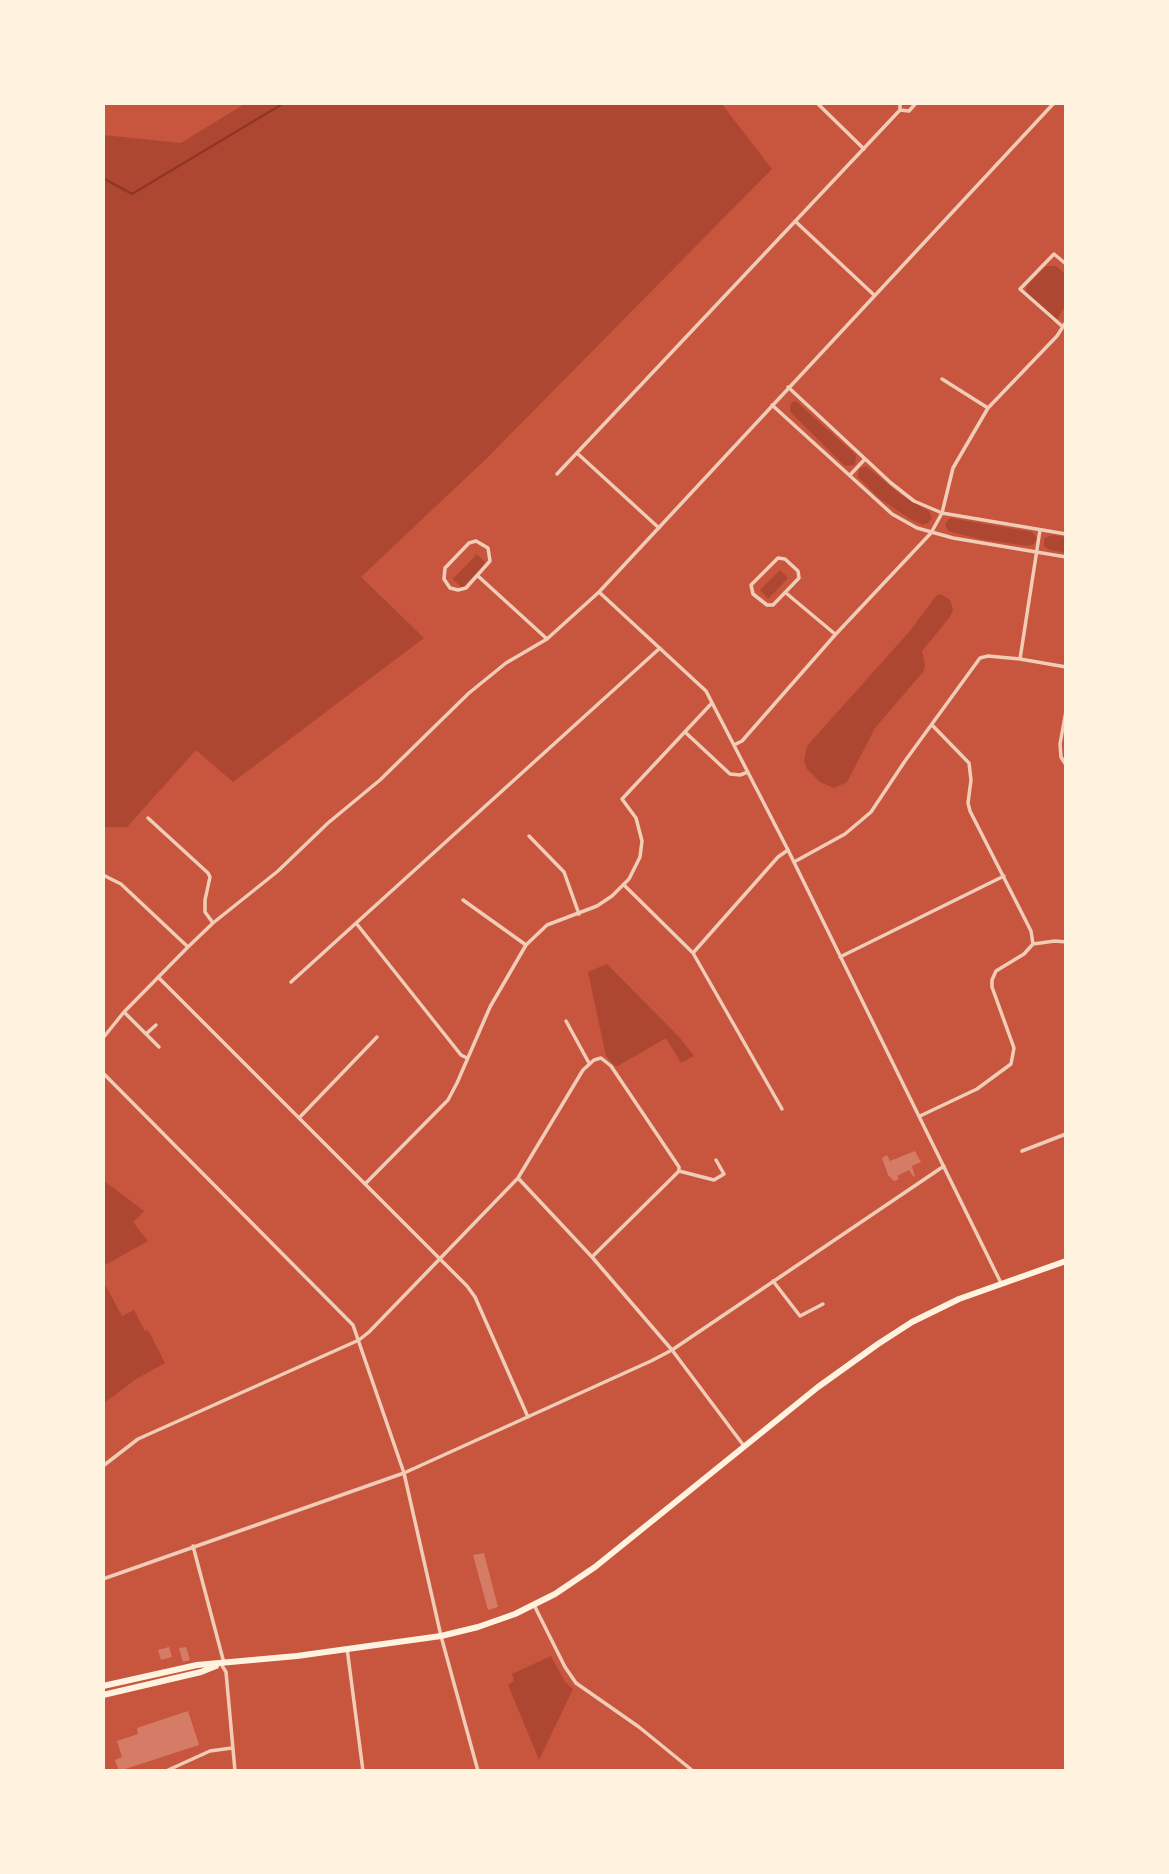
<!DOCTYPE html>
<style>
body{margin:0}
#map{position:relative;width:1169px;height:1874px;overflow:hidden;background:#c8553d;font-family:"Crimson Pro",serif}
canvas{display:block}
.frame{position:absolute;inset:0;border:105px solid #fff3e0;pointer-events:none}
</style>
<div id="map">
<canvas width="1169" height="1874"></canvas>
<div class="frame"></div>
</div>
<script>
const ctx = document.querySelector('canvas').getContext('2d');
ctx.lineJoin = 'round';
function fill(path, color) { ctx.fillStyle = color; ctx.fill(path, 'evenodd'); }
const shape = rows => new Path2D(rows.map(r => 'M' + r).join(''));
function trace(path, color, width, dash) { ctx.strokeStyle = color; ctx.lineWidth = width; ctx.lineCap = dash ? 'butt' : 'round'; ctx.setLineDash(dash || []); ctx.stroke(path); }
fill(shape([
 [246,103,721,103,772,169,486,459,361,577,424,638,233,782,196,750,127,827,103,827,103,135,181,143],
 [1046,266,1056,266,1066,275,1066,305,1056,321,1052,321,1025,293,1027,286],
 [796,401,856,455,855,465,845,466,790,412,791,403],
 [866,466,901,495,929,511,932,518,928,523,923,525,910,519,879,498,858,477,859,469],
 [950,518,1032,532,1037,539,1034,544,1028,546,979,539,948,531,945,524],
 [1052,535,1066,537,1066,553,1050,550,1044,546,1044,539],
 [477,554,486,563,462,588,453,579],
 [780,570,788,578,768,599,760,590],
 [941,594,950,600,953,610,949,618,922,651,925,665,923,672,875,728,847,782,834,788,820,782,807,769,804,761,807,746,909,632,936,596],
 [607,964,680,1038,694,1056,681,1063,666,1038,616,1067,606,1056,588,972],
 [103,1180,144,1211,133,1222,148,1241,103,1266],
 [103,1281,122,1316,134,1310,145,1331,148,1330,165,1363,136,1379,103,1404],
 [551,1656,565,1682,573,1689,539,1760,508,1685,514,1681,512,1674]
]), '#ae4732');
trace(shape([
 [103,178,132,194,284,103]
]), '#8f3625', 2.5);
fill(shape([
 [915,1151,921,1162,912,1166,915,1177,913,1176,909,1170,897,1176,899,1179,894,1181,888,1175,882,1158,887,1155,890,1161],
 [484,1553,498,1607,488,1610,473,1555],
 [169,1647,172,1657,161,1660,158,1650],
 [186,1647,190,1660,183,1662,179,1648],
 [188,1711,199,1745,119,1771,115,1760,122,1757,117,1741,138,1734,137,1728]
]), '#d67c66');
trace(shape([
 [817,103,864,149],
 [1065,103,1066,105],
 [900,110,909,111,916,103],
 [795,221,873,294],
 [1063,327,1020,289,1054,254,1066,264],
 [942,379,988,408],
 [788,387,891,483,914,501,942,513,1066,534],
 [772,405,892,514,917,528,953,538,1066,557],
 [577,453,659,528],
 [557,474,900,110,900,103],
 [850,475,865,459],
 [476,541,488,548,490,561,466,588,458,590,450,588,444,579,445,568,469,543,476,541],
 [778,558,785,559,798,571,799,578,773,605,767,605,753,594,751,585,778,558],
 [478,576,546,638],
 [599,592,706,691,788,850,1001,1283],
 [786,593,835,634],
 [1020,659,1040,530],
 [1066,711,1060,744,1061,757,1066,765],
 [932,725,969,763,971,780,968,803,970,811,1031,931,1033,944],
 [685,732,730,774,740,775,748,772],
 [734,745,742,741,835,635,931,533,942,513,953,468,988,408,1057,336,1066,322],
 [148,818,208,873,210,877,205,900,205,912,213,923],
 [529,836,564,872,579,914],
 [794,862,845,834,871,812,905,761,980,658,988,656,1020,659,1066,667],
 [103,875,121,884,188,947],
 [624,885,693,953,782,1109],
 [463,900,526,945],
 [356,923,461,1055,467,1058],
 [1033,944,1055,941,1066,942],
 [693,953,778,857,788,850],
 [840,957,1004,876],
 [158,977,467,1286,475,1297,528,1417],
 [291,982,660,648],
 [124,1012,159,1047],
 [566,1021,589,1063],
 [146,1034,156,1025],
 [103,1038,124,1012,188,947,213,923,278,871,328,823,380,780,469,693,506,663,547,639,599,592,1054,103],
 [103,1073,353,1325,404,1473,441,1636,478,1771],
 [920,1116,977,1089,1011,1064,1014,1048,992,987,992,980,996,971,1024,954,1033,944],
 [299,1118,377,1037],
 [1022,1151,1066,1134],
 [679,1171,714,1180,724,1174,716,1160],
 [518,1178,592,1257,672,1350,744,1446],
 [365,1184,448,1100,457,1083,490,1007,526,945,547,925,597,906,612,896,629,879,640,857,642,841,636,818,622,799,711,704],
 [773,1281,800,1316,823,1304],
 [103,1466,138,1439,359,1340,369,1332,518,1178,583,1070,594,1060,601,1058,611,1066,679,1167,679,1171,672,1178,592,1257],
 [193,1546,224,1663],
 [103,1579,404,1473,651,1361,672,1350,944,1166],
 [534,1605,565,1667,576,1683,639,1727,693,1771],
 [347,1648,363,1771],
 [221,1664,226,1672,235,1771],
 [166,1771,210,1751,232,1748]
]), '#f1ccb7', 3.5);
trace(shape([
 [103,1686,197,1665,297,1656,441,1636,478,1627,515,1614,555,1594,595,1567,818,1387,878,1344,912,1322,959,1299,1066,1261],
 [103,1695,201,1672,216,1666]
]), '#fff3e0', 6);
</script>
